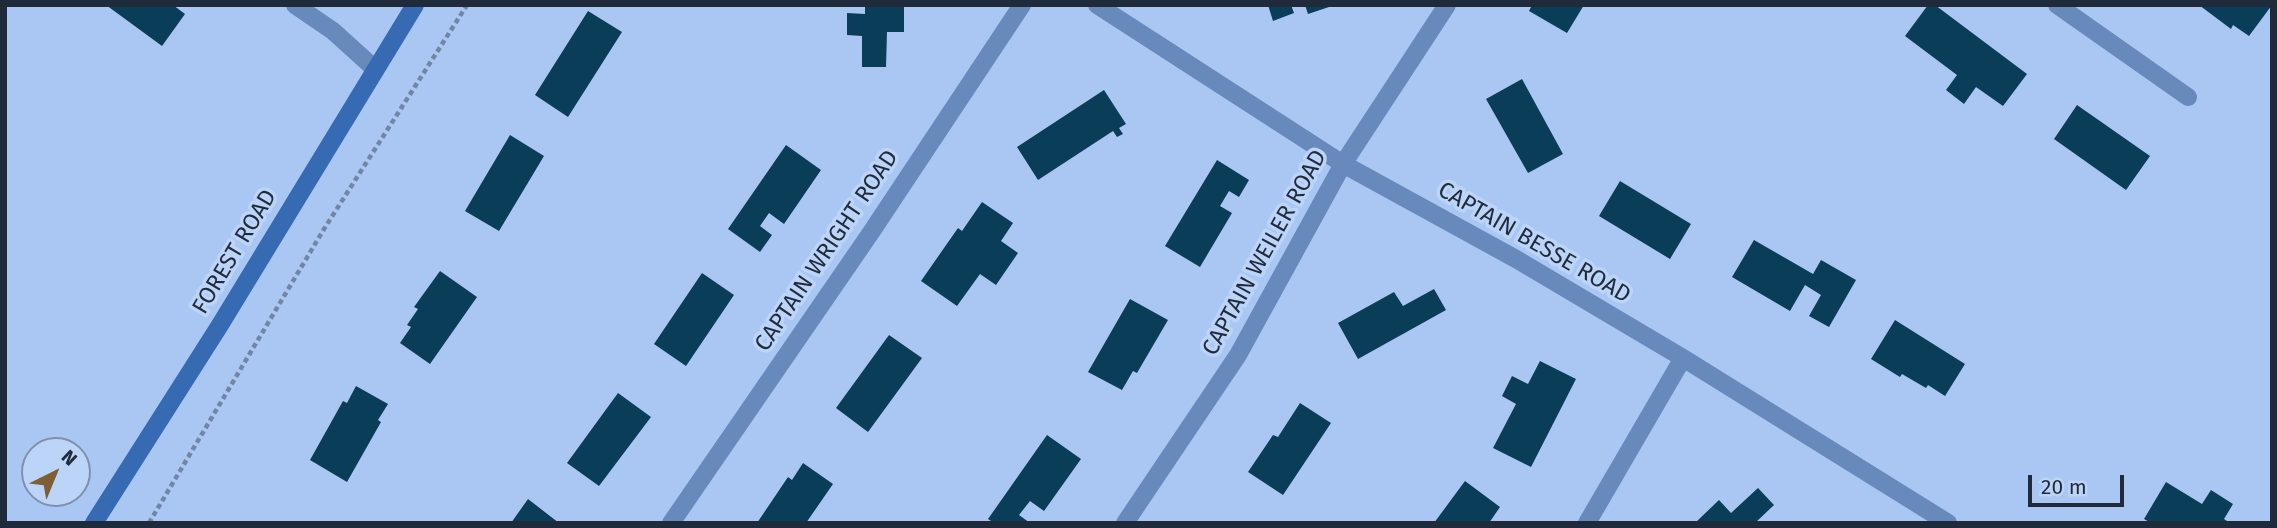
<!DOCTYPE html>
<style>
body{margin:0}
#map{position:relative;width:2277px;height:528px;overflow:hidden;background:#a9c7f2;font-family:"Fira Sans",sans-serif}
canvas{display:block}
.frame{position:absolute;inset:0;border:7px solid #1f2a3b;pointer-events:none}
.north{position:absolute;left:21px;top:437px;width:70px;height:70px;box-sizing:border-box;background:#bcd4f7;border:2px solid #7d90ac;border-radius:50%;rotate:43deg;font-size:19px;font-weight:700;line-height:28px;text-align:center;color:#1f2a3b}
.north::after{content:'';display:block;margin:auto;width:24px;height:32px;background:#7c6033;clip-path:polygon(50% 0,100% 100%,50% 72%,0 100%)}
.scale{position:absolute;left:2028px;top:475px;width:96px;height:32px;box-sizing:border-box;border:4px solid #1f2a3b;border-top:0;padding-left:9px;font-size:21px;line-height:24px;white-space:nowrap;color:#1f2a3b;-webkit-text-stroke:5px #bcd4f7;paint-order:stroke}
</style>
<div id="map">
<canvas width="2277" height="528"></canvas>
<div class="frame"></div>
<div class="north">N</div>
<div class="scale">20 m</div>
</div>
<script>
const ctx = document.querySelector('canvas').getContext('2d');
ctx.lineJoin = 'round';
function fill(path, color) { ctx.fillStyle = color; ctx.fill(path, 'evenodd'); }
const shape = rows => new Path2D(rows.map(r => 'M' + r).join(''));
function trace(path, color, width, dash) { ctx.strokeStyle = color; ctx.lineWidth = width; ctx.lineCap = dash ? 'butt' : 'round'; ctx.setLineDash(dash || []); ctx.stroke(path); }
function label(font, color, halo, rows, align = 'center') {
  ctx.font = font + ' "Fira Sans",sans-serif'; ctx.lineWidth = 7; ctx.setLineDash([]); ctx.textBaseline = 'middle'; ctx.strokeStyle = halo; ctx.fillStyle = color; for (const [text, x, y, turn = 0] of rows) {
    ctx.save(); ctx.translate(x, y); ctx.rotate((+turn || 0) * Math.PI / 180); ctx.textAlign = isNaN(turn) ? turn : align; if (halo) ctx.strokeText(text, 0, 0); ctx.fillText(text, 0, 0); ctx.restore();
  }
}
fill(shape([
 [106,5,173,5,185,14,162,46],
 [865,5,904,5,904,32,887,32,886,67,862,67,862,36,847,35,847,13,865,14],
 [1268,5,1291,5,1294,13,1273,21],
 [1305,5,1332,5,1332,6,1308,14],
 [1532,5,1584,5,1567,33,1529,11],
 [1928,5,1935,5,2027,74,2003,106,1976,87,1964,104,1946,90,1957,75,1905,36],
 [2199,5,2272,5,2249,36,2233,25,2231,29],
 [588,11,622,32,568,117,535,95],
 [1522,79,1563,154,1528,173,1486,99],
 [1104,90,1126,124,1119,128,1123,134,1117,137,1113,131,1038,180,1017,147],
 [2077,105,2150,156,2126,190,2054,139],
 [510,135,544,156,499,231,465,211],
 [786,145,821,170,784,224,769,213,760,226,772,235,760,252,728,229],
 [1217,160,1249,180,1239,197,1229,191,1220,206,1232,213,1200,267,1165,246],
 [1620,181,1691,224,1670,259,1599,216],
 [982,202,1013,223,1001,241,1018,253,996,285,980,274,957,306,921,281,958,228,962,231],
 [1754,240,1813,274,1821,260,1856,280,1829,327,1809,316,1821,295,1805,285,1790,311,1732,277],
 [440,271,477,297,430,364,400,343,411,327,407,325,418,309,414,307],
 [702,273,734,295,686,366,654,344],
 [1434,289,1446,310,1358,359,1338,323,1394,292,1403,306],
 [1130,299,1168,320,1137,373,1133,371,1122,390,1088,372],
 [1895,320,1965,364,1945,396,1928,385,1926,388,1902,374,1900,377,1871,359],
 [889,335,922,358,868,432,836,408],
 [1540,361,1576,379,1531,467,1493,448,1516,404,1502,396,1512,376,1528,384],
 [356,386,388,404,378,420,381,422,347,482,310,460,343,401,347,403],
 [618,393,651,417,599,486,567,463],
 [1300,403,1331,423,1283,495,1248,472,1273,435,1278,437],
 [1047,435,1081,459,1044,511,1030,501,1019,515,1030,523,994,523,988,519],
 [803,463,833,484,806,523,757,523,788,477,792,480],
 [1465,481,1500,507,1489,523,1434,523],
 [2166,482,2202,504,2211,490,2233,504,2224,519,2230,523,2151,523,2144,519],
 [1758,488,1774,505,1755,523,1695,523,1719,500,1731,513],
 [528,499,559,523,511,523]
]), '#0a3d58');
trace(shape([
 [149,523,324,229,467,5]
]), '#7086a7', 4.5, [5, 3.5]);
trace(shape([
 [295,5,333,31,375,69],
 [1097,5,1343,164,1516,259,1683,358,1948,523],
 [2057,5,2188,97],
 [671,523,872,231,1022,5],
 [1125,523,1238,355,1343,164,1447,5],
 [1587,523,1683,358]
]), '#6789bb', 18);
trace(shape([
 [94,523,220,325,415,5]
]), '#366ab3', 18);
label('23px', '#1f2a3b', '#bcd4f7', [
 ["CAPTAIN BESSE ROAD",1534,243,30],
 ["CAPTAIN WRIGHT ROAD",827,251,-56],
 ["FOREST ROAD",235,252,-59],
 ["CAPTAIN WEILER ROAD",1265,253,-61]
]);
</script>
